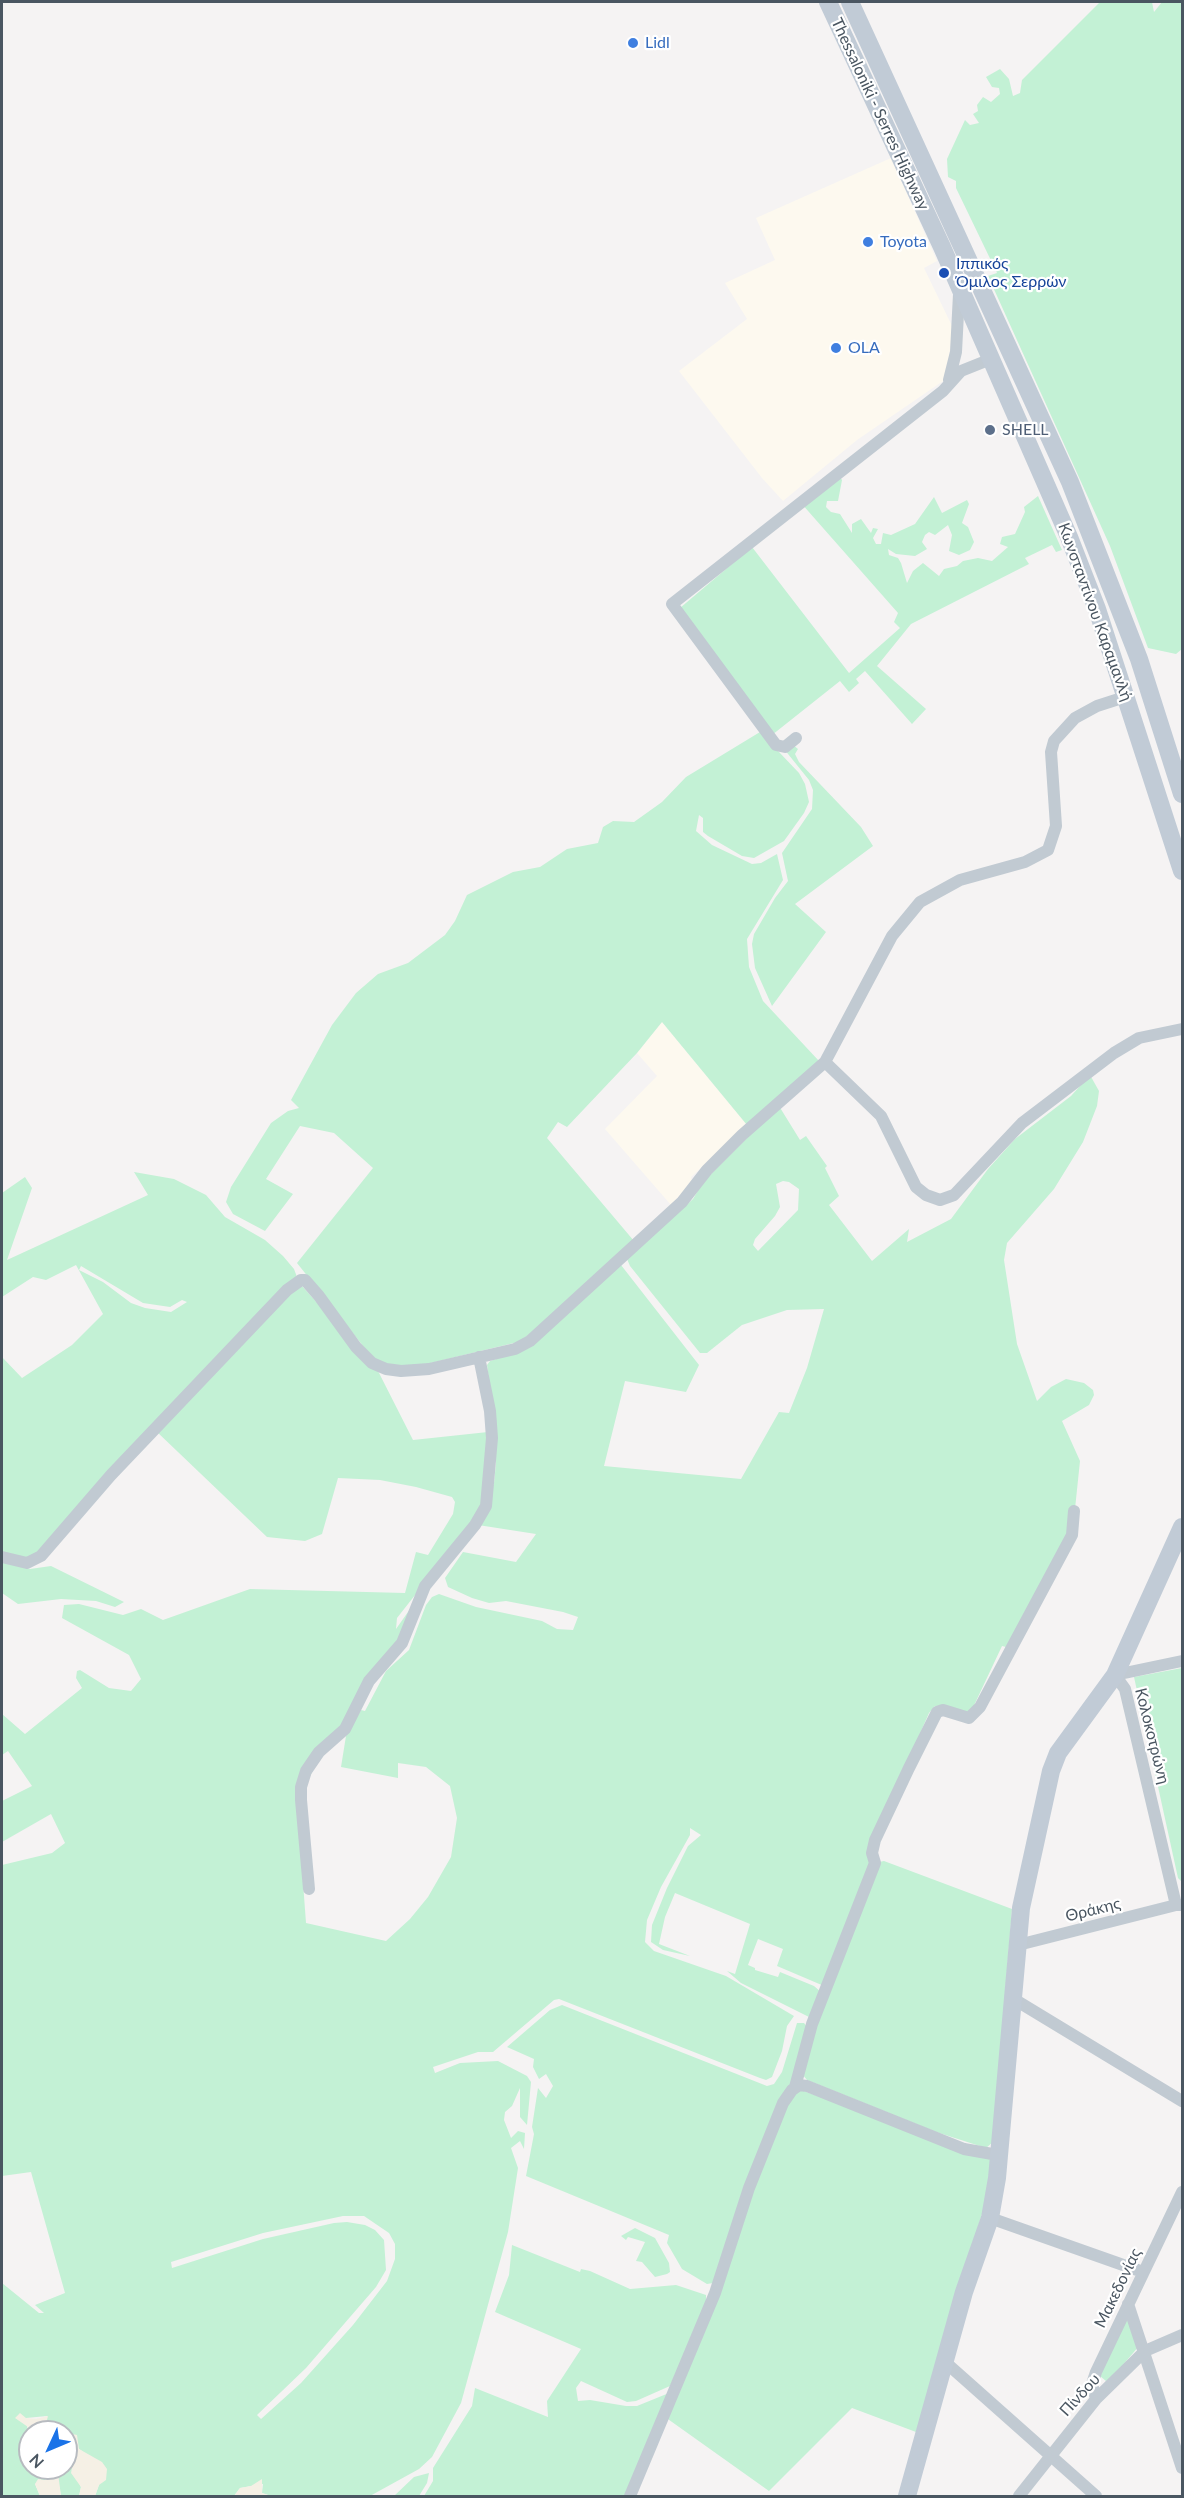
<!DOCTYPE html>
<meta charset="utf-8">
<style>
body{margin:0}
#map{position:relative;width:1184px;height:2498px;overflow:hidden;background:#f5f3f3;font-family:Lato,sans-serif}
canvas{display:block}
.frame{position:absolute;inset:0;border:3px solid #4a5661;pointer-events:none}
.north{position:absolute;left:18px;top:2420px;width:60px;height:60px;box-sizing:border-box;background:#fff;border:2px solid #b7bbc0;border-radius:50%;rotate:226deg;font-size:16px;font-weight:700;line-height:24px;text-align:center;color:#4a5661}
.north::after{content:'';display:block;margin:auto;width:21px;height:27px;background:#1a73e8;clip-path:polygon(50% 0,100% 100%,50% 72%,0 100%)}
</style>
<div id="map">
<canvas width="1184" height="2498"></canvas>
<div class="frame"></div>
<div class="north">N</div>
</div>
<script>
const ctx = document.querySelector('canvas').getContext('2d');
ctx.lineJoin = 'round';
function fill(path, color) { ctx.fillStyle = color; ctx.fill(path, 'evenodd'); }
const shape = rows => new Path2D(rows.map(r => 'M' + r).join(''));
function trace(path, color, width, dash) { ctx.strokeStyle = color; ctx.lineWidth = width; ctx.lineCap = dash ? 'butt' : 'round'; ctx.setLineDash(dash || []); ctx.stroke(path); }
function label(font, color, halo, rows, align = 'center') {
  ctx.font = font + ' Lato,sans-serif'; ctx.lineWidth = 4.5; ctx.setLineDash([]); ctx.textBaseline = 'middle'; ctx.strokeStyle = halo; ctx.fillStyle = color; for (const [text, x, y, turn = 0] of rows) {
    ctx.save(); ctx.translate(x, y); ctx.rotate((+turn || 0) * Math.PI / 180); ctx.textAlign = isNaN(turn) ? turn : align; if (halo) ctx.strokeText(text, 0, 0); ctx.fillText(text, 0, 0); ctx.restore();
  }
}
fill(shape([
 [891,158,937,261,924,268,953,328,946,379,857,440,783,501,762,478,679,371,747,319,725,283,775,260,756,218],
 [662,1022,747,1125,691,1177,692,1182,671,1205,605,1129,657,1076,637,1053]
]), '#fdf9ef');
fill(shape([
 [1100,2,1152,2,1154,12,1162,2,1182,2,1182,649,1176,654,1148,648,1110,546,988,276,997,273,956,188,956,181,948,177,947,159,965,120,970,125,979,123,973,114,978,111,977,105,983,97,991,102,1000,94,999,88,992,87,986,77,1000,69,1009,79,1013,96,1020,93,1022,80],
 [839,475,842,480,838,501,827,501,826,507,831,512,840,514,852,533,852,524,861,519,871,533,873,528,878,529,873,538,876,544,881,544,883,533,891,535,915,524,934,497,942,513,967,500,969,504,962,523,968,527,974,542,970,550,959,555,949,551,952,535,948,525,935,535,929,532,925,535,922,542,927,549,915,556,896,554,888,549,889,555,898,558,901,563,907,583,913,571,923,563,939,576,944,569,957,566,963,561,978,558,992,561,1008,547,1000,544,1002,537,1015,534,1025,512,1024,507,1038,496,1062,550,1056,552,1052,545,1025,558,1029,564,911,624,877,666,926,709,912,724,865,671,856,679,859,683,849,692,840,681,772,735,680,608,752,547,849,673,900,628,894,622,898,613,801,503],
 [760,732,799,773,805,784,809,802,804,813,784,841,754,858,742,856,708,836,703,832,703,818,699,815,696,831,712,845,752,864,761,863,777,854,783,880,747,939,749,967,763,1001,819,1061,747,1125,662,1022,637,1053,567,1127,558,1122,547,1138,634,1241,540,1328,518,1342,414,1367,396,1368,375,1361,297,1263,373,1168,334,1133,300,1126,266,1179,293,1194,265,1231,233,1214,226,1202,231,1187,271,1123,288,1111,299,1108,291,1100,332,1025,356,993,378,974,408,963,445,935,455,921,467,895,513,872,540,867,567,849,598,843,603,827,613,821,634,822,662,802,686,777],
 [793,745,798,749,795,754,799,762,861,827,873,846,795,904,826,932,772,1006,755,968,752,944,754,934,775,898,788,881,782,853,812,809,813,790,809,780,784,749],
 [1090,1075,1099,1091,1097,1106,1083,1142,1054,1189,1007,1243,1004,1260,1017,1344,1037,1401,1051,1387,1066,1379,1084,1383,1093,1390,1094,1395,1089,1405,1062,1421,1080,1461,1073,1528,1010,1648,1002,1646,969,1716,935,1706,929,1713,882,1820,870,1862,824,1986,777,1966,783,1949,758,1939,748,1965,755,1968,755,1970,778,1977,780,1972,814,1986,821,1992,811,2018,741,1983,727,1971,735,1974,750,1924,675,1893,665,1917,659,1944,690,1956,663,1950,651,1942,652,1925,667,1888,688,1846,701,1835,690,1828,690,1835,661,1887,647,1920,645,1942,654,1951,726,1976,794,2016,787,2026,782,2051,772,2077,766,2080,760,2078,559,1999,554,2000,493,2052,478,2052,433,2067,435,2073,460,2063,498,2061,527,2076,531,2082,527,2125,520,2117,520,2088,512,2106,505,2112,504,2120,511,2138,518,2131,525,2133,524,2149,520,2141,511,2148,518,2168,508,2232,461,2403,432,2457,419,2469,370,2496,271,2496,262,2493,263,2484,240,2488,234,2496,95,2496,99,2485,92,2458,79,2449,68,2433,53,2431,46,2424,47,2416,26,2418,28,2432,38,2432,30,2432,30,2442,28,2441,30,2468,50,2468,51,2473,45,2480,35,2484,40,2496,2,2496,2,2283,39,2313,44,2313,35,2305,65,2293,31,2172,2,2176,2,1865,52,1853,65,1843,51,1814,2,1842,2,1801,32,1786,8,1751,2,1755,2,1714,25,1734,82,1688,76,1678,77,1671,80,1670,109,1688,131,1691,141,1679,129,1655,62,1618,64,1605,79,1604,123,1615,141,1609,163,1620,250,1589,405,1593,416,1552,428,1555,453,1514,455,1502,452,1497,416,1487,380,1480,338,1478,322,1534,305,1541,267,1537,156,1431,286,1296,302,1286,377,1369,413,1440,488,1432,482,1510,397,1618,396,1629,415,1602,411,1618,346,1721,330,1738,297,1801,306,1923,386,1941,410,1919,428,1897,451,1857,457,1818,450,1786,426,1767,398,1763,398,1778,341,1767,346,1736,361,1710,365,1711,386,1671,409,1650,426,1605,432,1597,439,1594,476,1607,542,1621,557,1629,573,1630,578,1617,563,1612,506,1601,489,1603,472,1598,448,1587,445,1578,463,1552,516,1562,536,1534,478,1525,494,1483,496,1463,495,1422,487,1365,490,1361,508,1355,621,1265,699,1365,686,1392,625,1381,604,1466,741,1479,779,1412,789,1413,807,1368,824,1309,787,1310,742,1325,707,1353,700,1353,630,1266,627,1259,693,1199,703,1182,779,1106,800,1140,806,1136,827,1166,825,1168,839,1196,829,1205,872,1261,909,1229,907,1242,951,1219,988,1169,1015,1139,1071,1096],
 [783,1181,789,1182,799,1189,798,1210,758,1251,753,1245,755,1239,775,1216,780,1207,776,1184],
 [343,2216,364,2216,389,2233,395,2244,395,2259,387,2281,353,2325,301,2383,261,2419,257,2415,306,2368,376,2287,386,2270,384,2240,375,2230,365,2225,347,2222,334,2223,263,2239,172,2268,171,2262,263,2233],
 [134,1172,174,1179,206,1195,225,1217,265,1240,283,1256,294,1269,297,1277,37,1553,29,1559,2,1553,2,1357,22,1378,72,1345,103,1314,76,1265,46,1280,33,1277,2,1297,2,1193,25,1177,32,1188,7,1260,148,1195],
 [81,1266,143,1303,170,1307,182,1300,187,1302,171,1312,145,1308,131,1303,103,1282,79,1270],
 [2,1560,30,1569,51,1566,124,1602,115,1607,96,1601,61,1599,18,1604,2,1593],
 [1182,1668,1182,1882,1178,1878,1134,1677],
 [884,1861,1012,1909,993,2142,986,2148,936,2132,807,2080,802,2074,815,2021,879,1862],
 [562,2005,767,2086,774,2084,782,2072,797,2023,804,2023,808,2028,793,2083,713,2283,707,2284,682,2269,667,2243,669,2235,526,2176,534,2134,532,2127,538,2088,546,2098,553,2086,546,2074,539,2079,533,2067,534,2059,507,2047,550,2010],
 [798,2089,986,2155,992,2162,985,2204,916,2432,852,2408,769,2491,665,2417,786,2104],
 [635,2228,655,2238,669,2263,670,2272,667,2274,655,2277,642,2262,636,2261,645,2242,628,2237,626,2240,621,2236],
 [512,2245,580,2272,581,2269,590,2271,630,2289,676,2285,706,2295,706,2305,670,2386,636,2401,627,2402,581,2381,576,2388,578,2401,590,2400,626,2406,637,2406,669,2393,627,2496,424,2496,433,2481,433,2468,472,2406,475,2388,548,2417,547,2401,581,2349,495,2312,509,2275],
 [1126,2320,1130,2321,1139,2346,1110,2380,1106,2381,1100,2376],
 [66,2458,73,2462,72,2466,81,2487,79,2496,61,2496,56,2468,66,2468],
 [429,2473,427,2483,419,2496,394,2496,414,2477]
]), '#c3f1d5');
fill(shape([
 [20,2413,26,2418,36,2419,48,2416,46,2424,55,2432,27,2432,28,2427,15,2418],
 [68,2433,77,2435,79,2449,102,2462,107,2469,106,2480,99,2485,95,2496,79,2496,81,2487,71,2473,73,2462,66,2458,66,2434],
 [50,2468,56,2468,58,2473,61,2496,40,2496,35,2484,38,2479,45,2480,51,2474],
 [262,2479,262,2493,271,2496,234,2496,240,2488,251,2486]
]), '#f5f0e5');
trace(shape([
 [949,380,956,352,959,294],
 [796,738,785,747,776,745,672,604,943,391,961,371,991,359],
 [825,1062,881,1116,916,1187,926,1195,940,1200,954,1195,1022,1123,1114,1053,1139,1038,1182,1029],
 [2,1557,27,1563,41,1556,111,1475,287,1290,301,1280,305,1280,319,1296,356,1347,372,1363,386,1369,401,1371,429,1369,515,1349,530,1341,682,1202,707,1170,742,1135,825,1062,892,936,920,902,960,880,1025,862,1048,850,1056,826,1051,752,1054,741,1075,718,1097,706,1125,697],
 [1115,1675,1125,1689,1176,1905,1182,1905],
 [1115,1675,1182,1661],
 [309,1889,301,1800,301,1787,306,1771,319,1752,345,1729,369,1681,402,1643,425,1586,475,1525,486,1506,492,1438,490,1411,479,1357],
 [1018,1945,1176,1905],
 [1012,1998,1182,2101],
 [795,2087,812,2024,875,1863,872,1853,875,1840,909,1768,937,1712,943,1710,969,1718,980,1707,1072,1535,1074,1511],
 [990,2218,1143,2272],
 [1128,2304,1182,2468],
 [944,2361,1096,2496],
 [1096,2399,1092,2384,1096,2372,1182,2192],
 [630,2496,715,2293,749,2188,783,2103,792,2090,799,2085,807,2086,964,2149,998,2155],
 [1019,2496,1096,2399,1145,2351,1182,2335]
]), '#c1cad2', 12);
trace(shape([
 [828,2,942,247,1069,537,1097,609,1182,871],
 [850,2,1070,482,1139,659,1182,794],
 [907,2496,964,2292,990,2218,997,2178,1021,1908,1051,1771,1058,1753,1115,1675,1182,1527]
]), '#c1cbd6', 18);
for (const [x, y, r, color] of [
 [633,43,6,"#3f7fe0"],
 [868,242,6,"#3f7fe0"],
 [944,273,6,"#1a4fb4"],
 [836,348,6,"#3f7fe0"],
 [990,430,6,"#5c6f8a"]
]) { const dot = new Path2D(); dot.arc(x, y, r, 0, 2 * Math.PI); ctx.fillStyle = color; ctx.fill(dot); trace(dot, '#fff', 2); }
label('16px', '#366cbe', '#fff', [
 ["Lidl",645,43],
 ["Toyota",880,242],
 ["OLA",848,348]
], 'left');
label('16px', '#4a5661', '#fff', [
 ["Thessaloniki - Serres Highway",880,114,65],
 ["Κωνσταντίνου Καραμανλή",1095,612,70],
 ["Κολοκοτρώνη",1152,1736,76],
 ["Θράκης",1093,1910,-14],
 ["Μακεδονίας",1118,2288,-64],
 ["Πίνδου",1080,2395,-48]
]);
label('16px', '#164399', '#fff', [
 ["Ιππικός",956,264],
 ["Όμιλος Σερρών",956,282]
], 'left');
label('16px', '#4e5e75', '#fff', [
 ["SHELL",1002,430]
], 'left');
</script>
